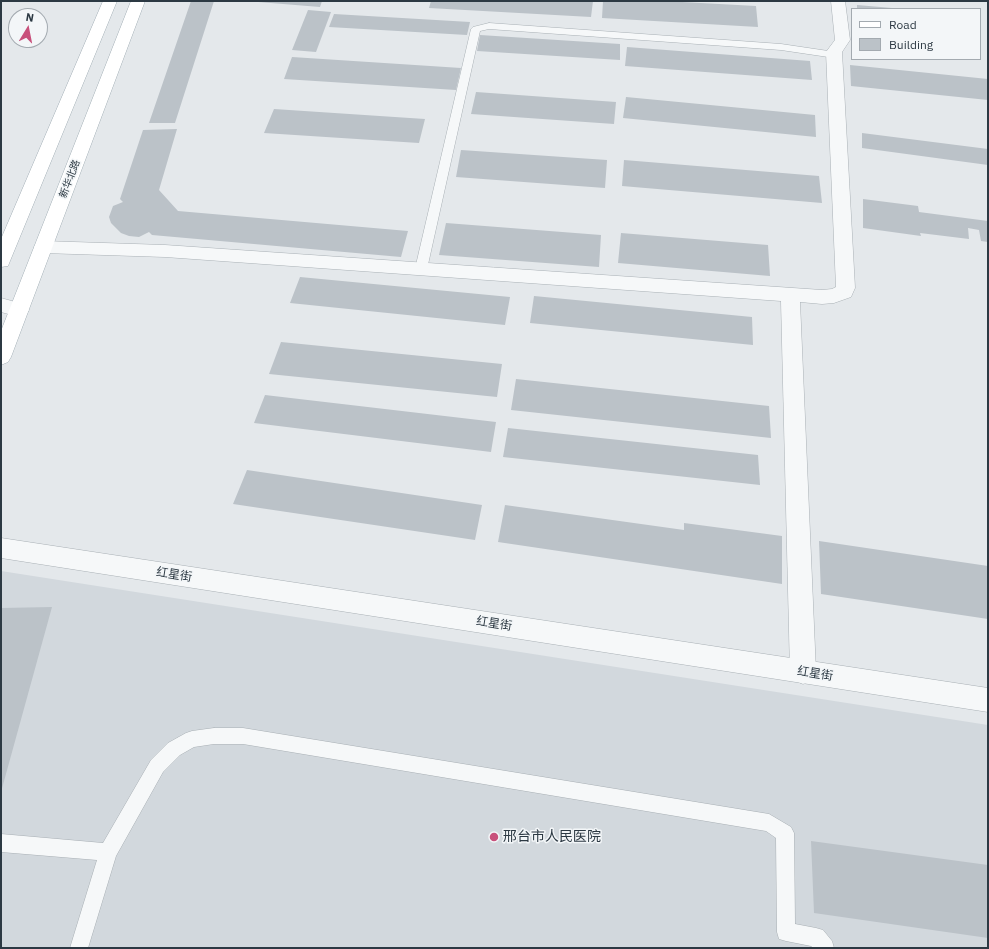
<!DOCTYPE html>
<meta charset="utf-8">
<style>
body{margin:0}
#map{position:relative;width:989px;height:949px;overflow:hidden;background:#e4e8eb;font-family:"IBM Plex Sans",sans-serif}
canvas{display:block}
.frame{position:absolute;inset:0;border:2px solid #2c3943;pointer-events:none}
.legend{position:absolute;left:851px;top:8px;width:130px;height:52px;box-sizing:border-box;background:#f3f6f8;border:1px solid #a3aab0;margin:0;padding:5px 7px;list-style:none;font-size:12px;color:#2c3943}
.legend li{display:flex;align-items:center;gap:8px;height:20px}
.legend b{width:20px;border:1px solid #a3aab0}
.north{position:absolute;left:8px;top:8px;width:40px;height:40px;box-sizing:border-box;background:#f3f6f8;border:1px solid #a3aab0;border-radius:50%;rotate:10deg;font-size:11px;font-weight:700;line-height:16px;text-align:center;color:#2c3943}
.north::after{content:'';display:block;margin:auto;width:14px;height:18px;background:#c8507b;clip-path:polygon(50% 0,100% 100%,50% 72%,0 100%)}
</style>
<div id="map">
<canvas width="989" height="949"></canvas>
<div class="frame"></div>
<ul class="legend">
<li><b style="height:5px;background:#fff"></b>Road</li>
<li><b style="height:11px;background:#bbc2c8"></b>Building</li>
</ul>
<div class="north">N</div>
</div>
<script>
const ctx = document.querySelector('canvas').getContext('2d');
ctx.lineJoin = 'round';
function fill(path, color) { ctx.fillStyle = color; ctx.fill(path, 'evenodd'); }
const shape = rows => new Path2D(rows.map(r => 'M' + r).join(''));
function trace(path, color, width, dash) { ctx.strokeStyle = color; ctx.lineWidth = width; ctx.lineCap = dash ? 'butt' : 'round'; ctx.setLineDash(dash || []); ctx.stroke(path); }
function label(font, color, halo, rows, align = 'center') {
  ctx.font = font + ' "IBM Plex Sans","Noto Sans SC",sans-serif'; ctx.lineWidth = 3; ctx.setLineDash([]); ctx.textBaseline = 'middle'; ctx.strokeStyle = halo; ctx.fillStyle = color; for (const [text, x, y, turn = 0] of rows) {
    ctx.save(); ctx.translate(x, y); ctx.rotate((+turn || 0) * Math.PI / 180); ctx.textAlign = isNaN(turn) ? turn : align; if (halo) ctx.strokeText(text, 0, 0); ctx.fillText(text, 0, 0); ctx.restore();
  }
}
fill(shape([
 [1,571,988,725,988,948,1,948]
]), '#d2d8dd');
fill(shape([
 [191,1,214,1,175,123,149,123],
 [246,1,322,1,320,7],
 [431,1,593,1,591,17,429,8],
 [603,1,664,1,756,6,758,27,602,18],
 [857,5,892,8,892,9,857,9],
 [308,10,331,12,316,52,292,50],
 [334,14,470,22,467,35,329,27],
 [480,35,620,44,620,60,477,51],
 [627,47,810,61,812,80,625,66],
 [292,57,461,68,456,90,284,79],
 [850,65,988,79,988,100,851,86],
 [476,92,616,102,614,124,471,114],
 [626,97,815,115,816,137,623,118],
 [274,109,425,119,419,143,264,133],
 [177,129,159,190,178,211,408,231,401,257,152,235,149,232,139,237,129,236,121,233,111,223,109,217,113,206,123,202,120,199,143,130],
 [862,133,988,149,988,165,862,148],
 [461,150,607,160,605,188,456,177],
 [624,160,819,176,822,203,622,186],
 [863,199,918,206,919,212,988,221,988,242,981,241,979,230,968,228,969,239,920,233,921,236,863,228],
 [446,223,601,235,599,267,439,255],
 [621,233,768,245,770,276,618,263],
 [300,277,510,297,505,325,290,303],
 [534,296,752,317,753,345,530,323],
 [281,342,502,364,497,397,269,374],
 [516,379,769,406,771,438,511,410],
 [265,395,496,422,491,452,254,423],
 [508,428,758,455,760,485,503,457],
 [247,470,482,505,475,540,233,504],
 [505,505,684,530,684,523,782,536,782,584,498,542],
 [819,541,988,566,988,619,821,594],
 [52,607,1,792,1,608],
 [811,841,988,865,988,938,814,913]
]), '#bbc2c8');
const service = shape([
 [489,23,781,44,835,52,840,55,835,58,781,50,489,29,480,31,427,269,425,272,421,273,417,272,415,269,471,29,473,27,489,23],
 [214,728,243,728,769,814,791,827,794,833,795,924,816,928,823,930,832,941,834,948,813,948,811,946,786,941,779,939,777,932,776,838,766,831,243,744,214,744,194,747,180,755,163,772,116,856,88,948,70,948,97,860,1,852,1,834,103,843,151,760,168,743,186,733,192,731,214,728]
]);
const minor = shape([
 [831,1,845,1,850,40,842,52,855,288,851,297,834,303,822,304,800,302,816,672,812,680,803,684,794,680,790,672,781,301,165,257,43,253,37,251,34,247,37,243,43,241,165,245,822,290,832,289,836,287,826,52,835,40,831,1]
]);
const tertiary = shape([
 [1,298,26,305,29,310,26,315,19,317,1,312,1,298],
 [1,538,988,688,988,712,1,558,1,538]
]);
const primary = shape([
 [103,1,117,1,10,261,8,266,1,267,1,239,103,1],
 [131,1,145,1,11,357,8,362,1,365,1,331,131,1]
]);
trace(service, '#a9b0b5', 1);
trace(minor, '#a9b0b5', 1);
trace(tertiary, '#a9b0b5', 1);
trace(primary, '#a3afb6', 1);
fill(service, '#f6f8f9');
fill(minor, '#f6f8f9');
fill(tertiary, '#f6f8f9');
fill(primary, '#fff');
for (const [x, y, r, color] of [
 [494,837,5,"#c8507b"]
]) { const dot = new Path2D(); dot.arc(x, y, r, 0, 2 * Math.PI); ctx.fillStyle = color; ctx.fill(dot); trace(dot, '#f3f6f8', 1.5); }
label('10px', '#2c3943', '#f3f6f8', [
 ["新华北路",70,179,-69]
]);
label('12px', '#2c3943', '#f3f6f8', [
 ["红星街",174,575,9],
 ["红星街",494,624,9],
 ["红星街",815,674,9]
]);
label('14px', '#2c3943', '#f3f6f8', [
 ["邢台市人民医院",503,837]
], 'left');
</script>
